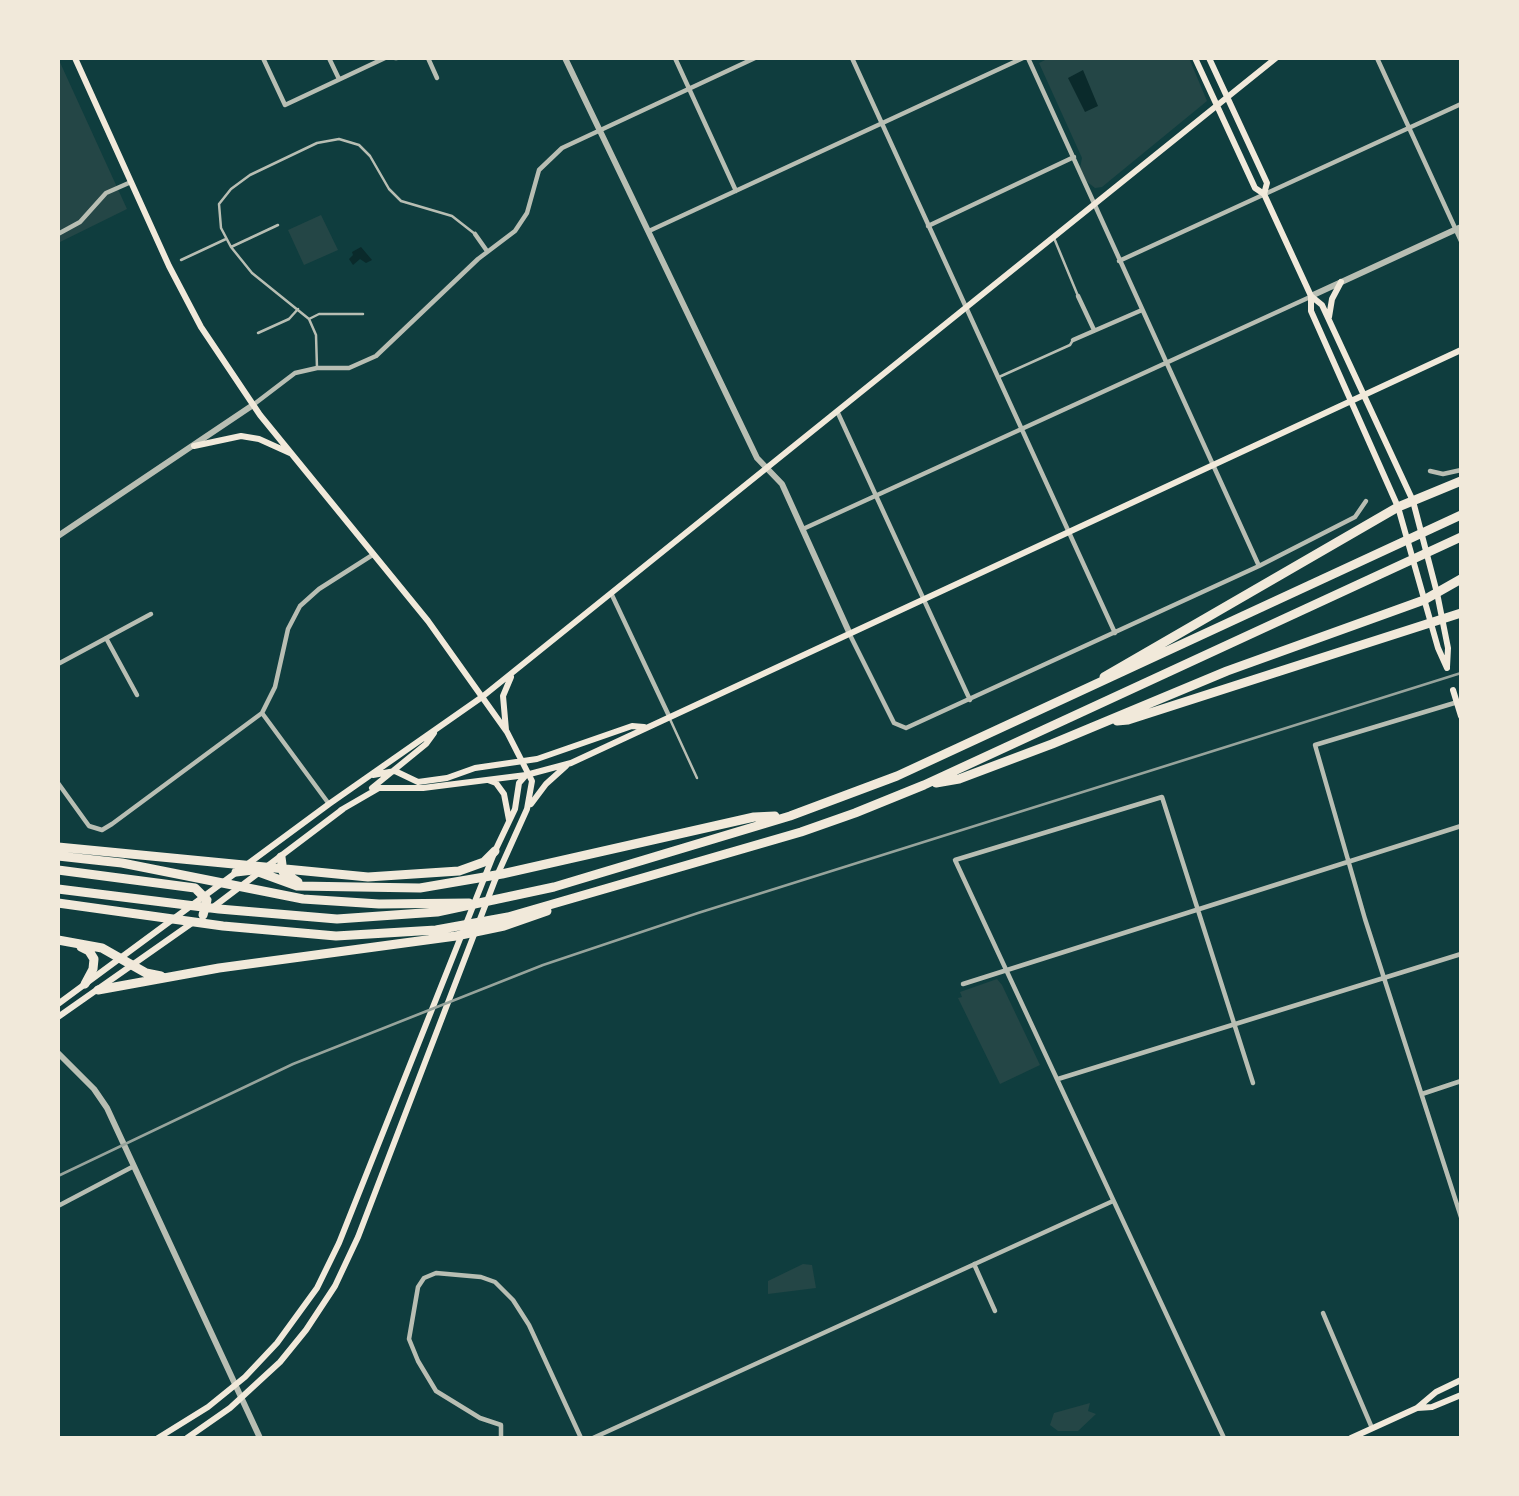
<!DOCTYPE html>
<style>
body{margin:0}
#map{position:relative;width:1519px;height:1496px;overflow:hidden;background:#0f3d3e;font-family:Lato,sans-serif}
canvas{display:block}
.frame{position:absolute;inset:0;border:60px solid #f1e9da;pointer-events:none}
</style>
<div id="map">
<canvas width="1519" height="1496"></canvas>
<div class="frame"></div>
</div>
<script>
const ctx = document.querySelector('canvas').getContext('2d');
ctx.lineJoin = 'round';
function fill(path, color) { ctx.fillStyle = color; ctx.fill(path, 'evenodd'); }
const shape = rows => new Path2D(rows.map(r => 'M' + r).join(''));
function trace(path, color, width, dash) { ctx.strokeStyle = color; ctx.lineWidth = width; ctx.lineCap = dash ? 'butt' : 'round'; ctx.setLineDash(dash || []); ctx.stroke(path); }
fill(shape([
 [58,58,127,209,58,243],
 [1049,58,1189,58,1207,101,1102,187,1095,188,1086,181,1080,168,1082,158,1039,63],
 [321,215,338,250,304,265,288,230],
 [997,979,1002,985,1040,1065,1000,1084,958,998,962,997,960,992],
 [803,1264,812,1265,816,1288,768,1294,768,1281],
 [1090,1403,1088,1411,1096,1414,1078,1431,1058,1431,1050,1425,1054,1413]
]), '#244646');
fill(shape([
 [1083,70,1098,106,1085,112,1068,78],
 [361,247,372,260,366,263,360,259,353,265,349,259,353,255,352,252]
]), '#0a2a2b');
trace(shape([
 [1054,238,1078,296],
 [231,247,278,225],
 [181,260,226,239],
 [309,319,319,314,363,314],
 [258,333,289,319,298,309],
 [317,368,316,335,309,319,252,273,231,247,221,228,219,204,231,189,250,175,317,143,339,139,359,145,370,156,389,189,401,201,452,216,475,234],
 [999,377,1070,345,1073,340],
 [669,717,697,778]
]), '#b8beb3', 2.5);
trace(shape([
 [263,58,285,105,385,58],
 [329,58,339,79],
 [395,58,397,58],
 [428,58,437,78],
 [675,58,736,191],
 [852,58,1115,633],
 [1028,58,1259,566],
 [1377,58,1461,241],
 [928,226,1074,157],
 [649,231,1023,58],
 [58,234,80,222,106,193,131,182],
 [475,234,487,251],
 [1119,261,1461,104],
 [1078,296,1094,330],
 [1073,340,1142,310],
 [253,405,295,373,317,368,349,368,376,356,478,259,515,231,527,213,539,170,562,148,755,58],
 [837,411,970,700],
 [1430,471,1443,474,1461,470],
 [803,529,1310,297],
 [611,593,669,716],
 [849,633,894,723,906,728,1259,566,1355,517,1366,501],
 [106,638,137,695],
 [58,664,151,614],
 [1461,701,1315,745,1365,919,1461,1217],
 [262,713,329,804],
 [58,783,89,826,102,830,112,824,262,713,275,687,288,629,300,606,319,589,374,554],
 [963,984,1461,826],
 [1058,1079,1461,954],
 [1422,1094,1461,1081],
 [58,1206,134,1166],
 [974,1264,995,1311],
 [1323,1313,1372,1428],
 [501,1438,501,1425,480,1418,436,1391,418,1361,409,1339,418,1287,424,1278,436,1273,481,1277,495,1282,513,1300,529,1325,581,1438],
 [593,1438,1113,1201],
 [1224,1438,955,860,1162,797,1253,1083]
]), '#b8beb3', 4.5);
trace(shape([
 [565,58,757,458,782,484,849,632],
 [1311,296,1461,227],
 [58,536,253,405],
 [58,1053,94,1089,107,1108,260,1438]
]), '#b8beb3', 6);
trace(shape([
 [75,58,169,266,201,327,260,415,428,621,507,732,532,781,527,809,495,880,358,1237,335,1286,306,1330,280,1362,230,1408,187,1438],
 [1195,58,1255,188,1264,194],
 [1209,58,1267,183,1264,194,1311,296,1311,311,1398,507,1438,648,1447,668],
 [1311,296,1322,305,1413,501,1437,593,1448,648,1447,667],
 [1329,317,1332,299,1341,282],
 [194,446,241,436,259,439,290,453],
 [1453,690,1461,716],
 [506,730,503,696,511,677],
 [373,775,395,771,418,782,447,778,475,768,537,759,632,726,644,727],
 [488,780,496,783,504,794,509,820],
 [372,788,426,744,434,733],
 [531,804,546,784,566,766],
 [341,810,379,788,423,788,526,775,571,763,1461,350],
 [212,908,343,809],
 [58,1004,329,804,482,697,1276,58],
 [58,1017,192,923],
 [1417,1408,1432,1407,1461,1395],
 [158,1438,208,1407,245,1377,277,1343,317,1288,339,1243,495,851,515,809,519,783,526,775],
 [1351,1438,1417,1408,1436,1392,1461,1380]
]), '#f1e9da', 6);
trace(shape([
 [1104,677,1398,507,1461,481],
 [1117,721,1128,720,1461,613],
 [936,783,959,779,1052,744,1227,671,1424,600,1461,579],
 [58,847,368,877,459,871,484,862,495,851],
 [58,856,122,863,303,899,379,904,469,903],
 [281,857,283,872,298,882],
 [58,870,195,888,207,900,203,915],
 [236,872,253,870,297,886,420,888,502,874,754,817,775,816],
 [58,889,219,909,337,919,437,912,554,887,790,816,897,776,1461,515],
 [58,903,223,926,336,936,436,930,508,917,801,832,855,813,924,785,1461,537],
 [58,940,102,948,146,973,161,976],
 [81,947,89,951,94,959,93,969,85,984],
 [98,990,219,968,456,936,504,926,547,911]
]), '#f1e9da', 9);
trace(shape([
 [58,1176,293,1064,543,965,698,913,1461,673]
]), '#97a49c', 2.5);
</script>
